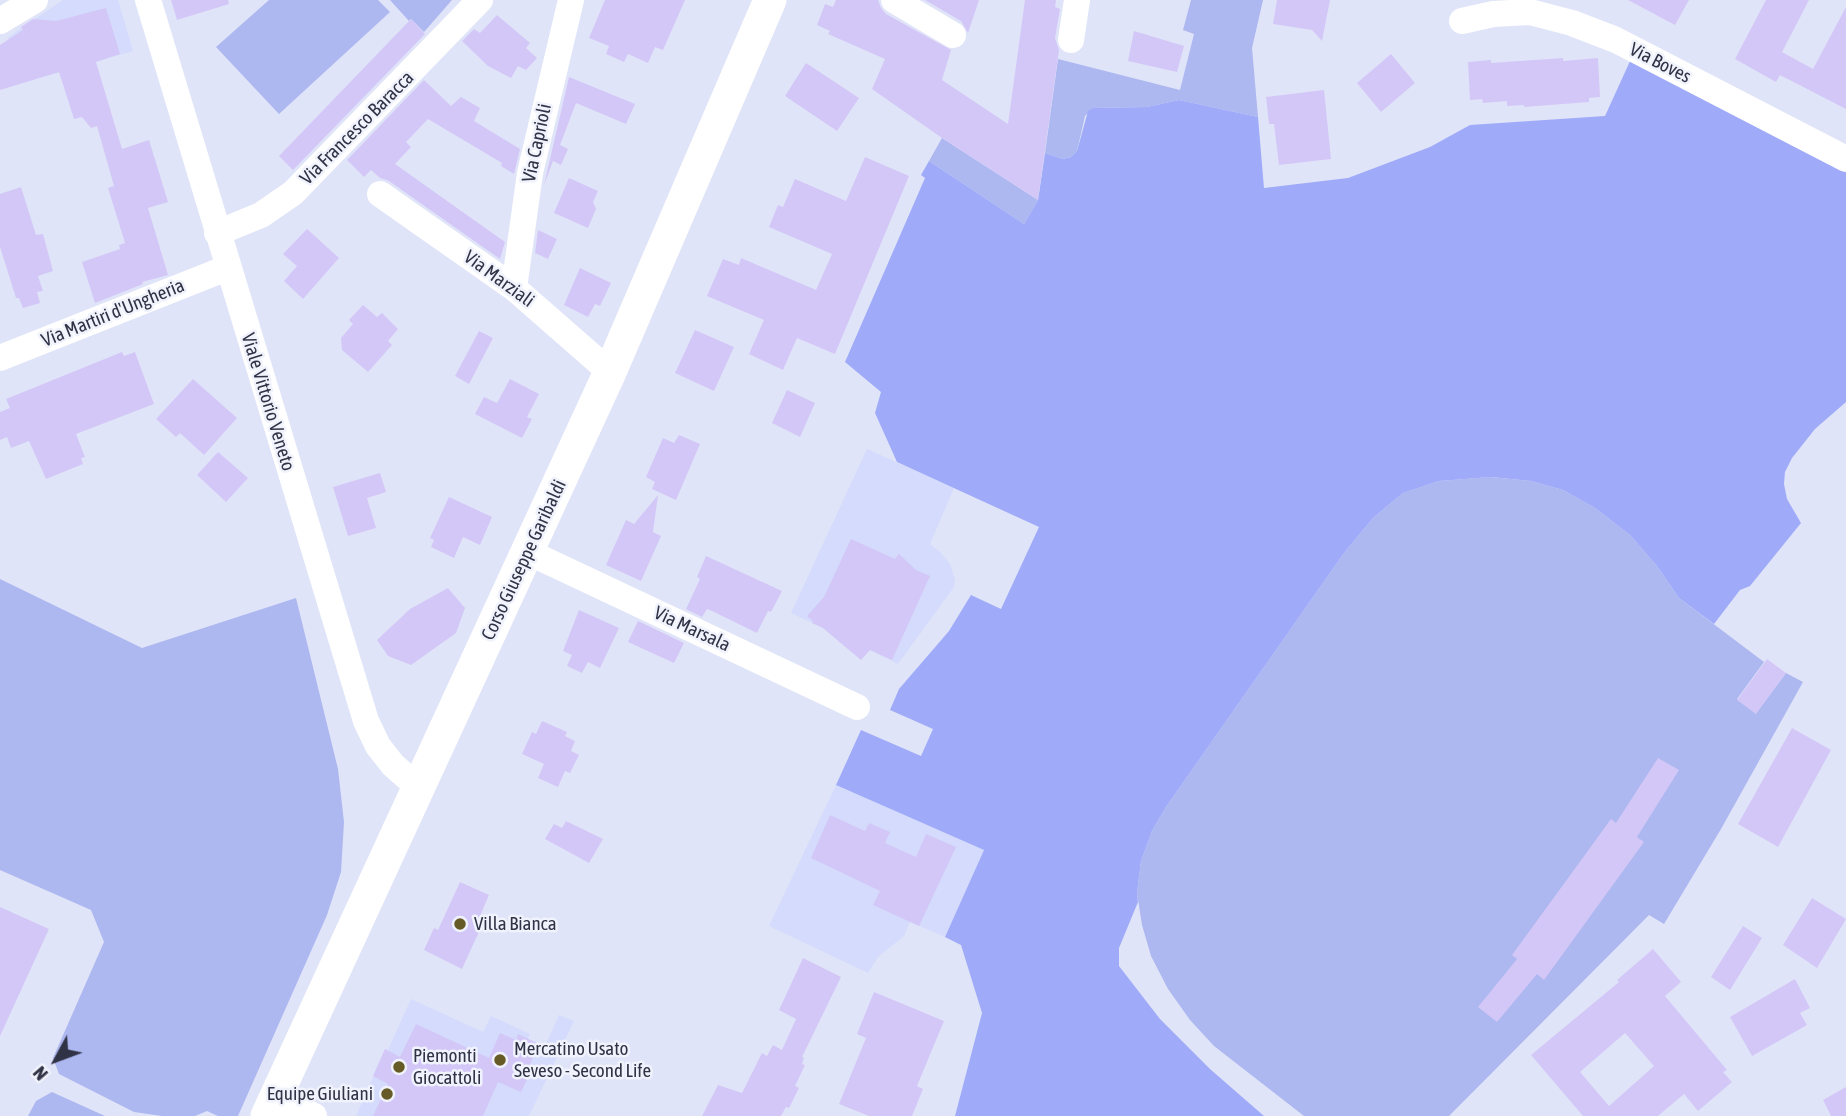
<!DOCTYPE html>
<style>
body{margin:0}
#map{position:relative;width:1846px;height:1116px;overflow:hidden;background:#e0e4f8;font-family:"Asap Condensed",sans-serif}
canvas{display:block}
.north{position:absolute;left:21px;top:1025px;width:70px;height:70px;-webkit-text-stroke:5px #f0f2fc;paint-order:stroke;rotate:229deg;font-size:19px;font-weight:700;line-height:28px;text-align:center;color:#303346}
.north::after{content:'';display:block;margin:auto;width:24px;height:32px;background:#303346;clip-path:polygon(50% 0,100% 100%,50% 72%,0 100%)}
</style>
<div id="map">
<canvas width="1846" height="1116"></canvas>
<div class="north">N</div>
</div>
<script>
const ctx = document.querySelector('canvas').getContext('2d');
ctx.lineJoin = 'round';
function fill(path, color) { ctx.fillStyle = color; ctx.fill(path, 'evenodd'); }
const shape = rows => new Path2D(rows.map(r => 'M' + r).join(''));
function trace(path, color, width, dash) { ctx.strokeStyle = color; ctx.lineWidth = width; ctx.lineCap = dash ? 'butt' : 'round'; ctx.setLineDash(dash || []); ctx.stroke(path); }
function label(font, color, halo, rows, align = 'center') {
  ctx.font = font + ' "Asap Condensed",sans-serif'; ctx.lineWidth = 5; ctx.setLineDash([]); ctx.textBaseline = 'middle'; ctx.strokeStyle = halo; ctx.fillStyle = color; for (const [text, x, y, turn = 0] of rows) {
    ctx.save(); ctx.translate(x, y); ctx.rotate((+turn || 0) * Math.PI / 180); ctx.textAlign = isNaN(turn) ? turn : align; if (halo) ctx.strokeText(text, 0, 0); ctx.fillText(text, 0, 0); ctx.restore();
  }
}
fill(shape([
 [63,0,118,0,133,51,22,83,9,39,7,38],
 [867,449,954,488,930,544,941,553,950,564,955,580,954,587,898,664,870,650,861,660,823,628,791,613],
 [836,785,984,850,945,937,910,922,904,936,878,957,868,973,769,926],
 [411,999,483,1032,491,1016,530,1034,528,1039,545,1046,559,1015,574,1021,529,1116,356,1116,385,1049,388,1050]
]), '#d4dbfc');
fill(shape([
 [269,0,378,0,390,12,279,114,216,47],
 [390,0,452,0,424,32,411,19,409,21],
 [1191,0,1263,0,1252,48,1258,117,1179,100,1147,107,1093,108,1085,116,1077,151,1071,157,1063,159,1045,153,1058,59,1180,90,1194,34,1183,30],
 [942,138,1038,200,1024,224,929,161],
 [1490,477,1531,481,1563,490,1595,508,1630,535,1657,566,1679,598,1764,662,1737,699,1756,713,1786,673,1803,682,1721,829,1664,924,1649,915,1449,1116,1304,1116,1214,1046,1190,1020,1168,989,1151,956,1142,925,1137,893,1141,861,1152,831,1166,807,1344,553,1373,518,1403,493,1439,481],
 [0,579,142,648,296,598,338,769,344,822,341,872,327,915,238,1116,218,1116,207,1111,195,1116,162,1116,134,1112,59,1074,53,1058,104,942,91,910,0,870],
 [52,1092,105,1116,28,1116,36,1101]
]), '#adb7f0');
fill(shape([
 [1631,59,1846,172,1846,402,1815,429,1792,458,1785,472,1784,484,1787,499,1801,523,1750,586,1740,590,1714,624,1679,598,1657,566,1630,535,1595,508,1563,490,1531,481,1491,477,1439,481,1403,493,1373,518,1344,553,1166,807,1152,831,1141,861,1137,893,1138,902,1119,948,1119,966,1160,1019,1210,1069,1264,1116,955,1116,982,1013,961,945,945,937,984,850,836,785,861,730,921,756,933,729,890,710,899,689,949,631,971,595,1001,609,1039,527,897,462,875,413,881,392,845,362,925,178,921,175,929,161,1024,224,1038,200,1045,153,1063,159,1071,157,1077,151,1088,111,1093,108,1147,107,1179,100,1258,117,1264,188,1348,178,1430,147,1470,125,1605,116]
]), '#9fabf9');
fill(shape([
 [171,0,228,0,229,4,177,20],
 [605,0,685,0,663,50,655,47,648,63,628,54,624,62,606,54,609,46,589,38],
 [836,0,878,0,881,8,886,14,951,50,942,80,1008,124,1025,0,1056,0,1055,7,1060,9,1055,38,1059,50,1038,200,942,138,872,89,885,59,828,34,830,31,817,25,825,4,833,7],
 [925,0,979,0,968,33,961,21],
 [1277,0,1330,0,1322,41,1312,30,1273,24],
 [1628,0,1689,0,1675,25],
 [1766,0,1809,0,1782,52,1813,69,1846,7,1846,109,1780,75,1776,82,1735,59],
 [106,8,120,54,96,62,122,149,149,140,168,202,148,208,168,275,142,282,143,284,95,303,82,262,120,249,119,245,125,243,108,188,114,186,97,126,91,128,82,117,74,119,59,72,0,90,0,45,23,30,21,27,33,19,56,21],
 [497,15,530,43,526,48,537,58,526,70,518,66,511,78,488,66,462,41,474,29,480,33],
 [411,19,425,34,293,170,279,156],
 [1134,31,1184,46,1177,72,1128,61],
 [1391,54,1415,83,1381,112,1357,83],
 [1563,58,1563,61,1598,58,1600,97,1589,98,1589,102,1524,107,1524,105,1507,106,1507,101,1483,103,1482,99,1470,100,1468,62,1491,60,1491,63],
 [806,63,859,98,837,131,785,96],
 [569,77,635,104,626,124,576,103,560,145,568,149,561,165,553,161,544,185],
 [424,80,451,106,461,97,480,108,474,121,520,149,514,174,501,166,502,163,428,119,406,142,411,147,395,164,505,242,500,259,389,181,380,178,371,170,364,177,347,160],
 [1324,90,1331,159,1279,165,1274,124,1269,124,1266,97],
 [865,157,909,176,835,354,797,338,783,370,749,354,764,320,707,296,723,259,739,265,741,258,816,290,832,254,769,227,778,205,783,207,795,179,846,201],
 [569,178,598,191,593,202,596,209,588,228,554,213],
 [21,187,36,235,43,234,53,271,38,276,43,291,37,292,40,303,23,308,19,298,16,298,0,247,0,194],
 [307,229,339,258,303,299,284,281,297,266,283,254],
 [538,230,557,239,548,259,535,253],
 [580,268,611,283,600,306,595,304,588,317,564,305],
 [363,305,377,317,382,313,398,329,388,341,392,345,368,372,342,350,341,338,353,324,349,320],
 [695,330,734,347,714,391,675,373],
 [479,331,493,338,469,384,455,376],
 [122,352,124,356,135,352,154,404,76,434,85,457,81,458,83,464,46,479,29,441,11,448,7,437,0,440,0,412,10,408,6,399],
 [193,379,237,418,204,455,180,433,176,437,156,419],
 [510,379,539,394,527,417,532,419,522,438,475,414,484,397,497,403],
 [787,390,815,403,800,437,772,423],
 [679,435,700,444,676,500,652,489,655,482,646,477,663,438,674,443],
 [218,452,248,478,226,502,197,475],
 [380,473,386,492,367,498,376,528,348,536,333,487],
 [658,495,653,532,661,536,641,581,606,565,626,520,634,524],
 [449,497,492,517,480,545,463,537,454,558,431,547,434,540,430,538],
 [851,539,895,559,899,554,916,570,930,576,892,660,870,650,861,660,823,628,812,623,813,621,807,616,824,597],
 [706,556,782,591,771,612,768,611,757,633,712,611,707,609,702,617,686,609,700,579,697,577],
 [448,588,465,608,456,633,411,665,388,656,377,640,410,609],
 [579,610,619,628,600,668,588,662,582,673,567,666,572,655,563,651],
 [638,621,684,643,674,663,628,642],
 [1767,659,1786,673,1756,714,1737,700],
 [542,721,567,732,565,736,575,741,571,751,579,755,570,773,565,771,558,787,538,778,544,764,522,754,532,732,536,734],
 [1792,728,1831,750,1778,847,1738,824],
 [1658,758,1679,770,1637,837,1644,842,1544,980,1537,974,1497,1022,1478,1007,1517,959,1512,955,1611,819,1616,823],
 [830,815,865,831,869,823,890,832,885,843,916,857,926,834,956,847,919,926,873,905,880,891,811,858],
 [566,821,603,839,589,863,545,839,554,824,562,828],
 [460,882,489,895,477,923,482,925,462,969,424,950,434,928,438,930],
 [1812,898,1846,919,1817,968,1783,945],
 [0,907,49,929,0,1036],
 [1743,926,1762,938,1730,990,1711,977],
 [1653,949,1681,982,1665,996,1727,1070,1723,1072,1732,1082,1698,1111,1684,1094,1658,1116,1583,1116,1531,1055,1619,982,1617,980],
 [1625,1033,1654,1066,1609,1106,1580,1072],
 [803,958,841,977,802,1057,804,1058,802,1064,805,1065,795,1086,799,1088,789,1108,786,1107,781,1116,702,1116,718,1085,742,1093,762,1053,767,1056,773,1045,782,1050,796,1019,779,1010],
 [1795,979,1810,1008,1800,1013,1807,1025,1752,1056,1730,1017],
 [874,992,944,1021,917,1086,923,1089,912,1116,869,1116,839,1104,866,1038,857,1034],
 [416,1024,489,1058,500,1033,516,1040,518,1034,539,1044,528,1069,531,1071,521,1092,498,1082,483,1116,373,1116,388,1084,373,1076,385,1049,400,1057],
 [1846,1087,1846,1116,1831,1116,1823,1100]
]), '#d3c7f7');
trace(shape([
 [148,0,366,721,378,746,393,765,419,788],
 [894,0,953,35],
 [0,21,35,0],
 [1462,21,1493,14,1530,12,1572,23,1616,40,1846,159],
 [1071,40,1077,0],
 [380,194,514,288,610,372],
 [217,233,261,215,293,193,480,0],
 [514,288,530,173,571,0],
 [0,358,227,268],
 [528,552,857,707],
 [276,1097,314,1116]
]), '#fff', 26);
trace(shape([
 [267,1116,610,372,770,0]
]), '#fff', 33);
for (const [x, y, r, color] of [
 [460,924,7,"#665a27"],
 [500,1060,7,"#665a27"],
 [399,1067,7,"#665a27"],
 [387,1094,7,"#665a27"]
]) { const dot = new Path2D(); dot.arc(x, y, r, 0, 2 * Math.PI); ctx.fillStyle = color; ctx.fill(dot); trace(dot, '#f0f2fc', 2.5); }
label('19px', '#303346', '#f0f2fc', [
 ["Via Boves",1660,63,27],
 ["Via Francesco Baracca",357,128,-45],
 ["Via Caprioli",537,143,-78],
 ["Via Marziali",499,279,36],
 ["Via Martiri d'Ungheria",113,313,-22],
 ["Viale Vittorio Veneto",268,402,73],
 ["Corso Giuseppe Garibaldi",524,560,-65],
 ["Via Marsala",692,629,25]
]);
label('19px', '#303346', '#f0f2fc', [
 ["Villa Bianca",474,924],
 ["Mercatino Usato",514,1049],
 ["Seveso - Second Life",514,1071],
 ["Piemonti",413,1056],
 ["Giocattoli",413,1078],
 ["Equipe Giuliani",373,1094,"right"]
], 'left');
</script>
